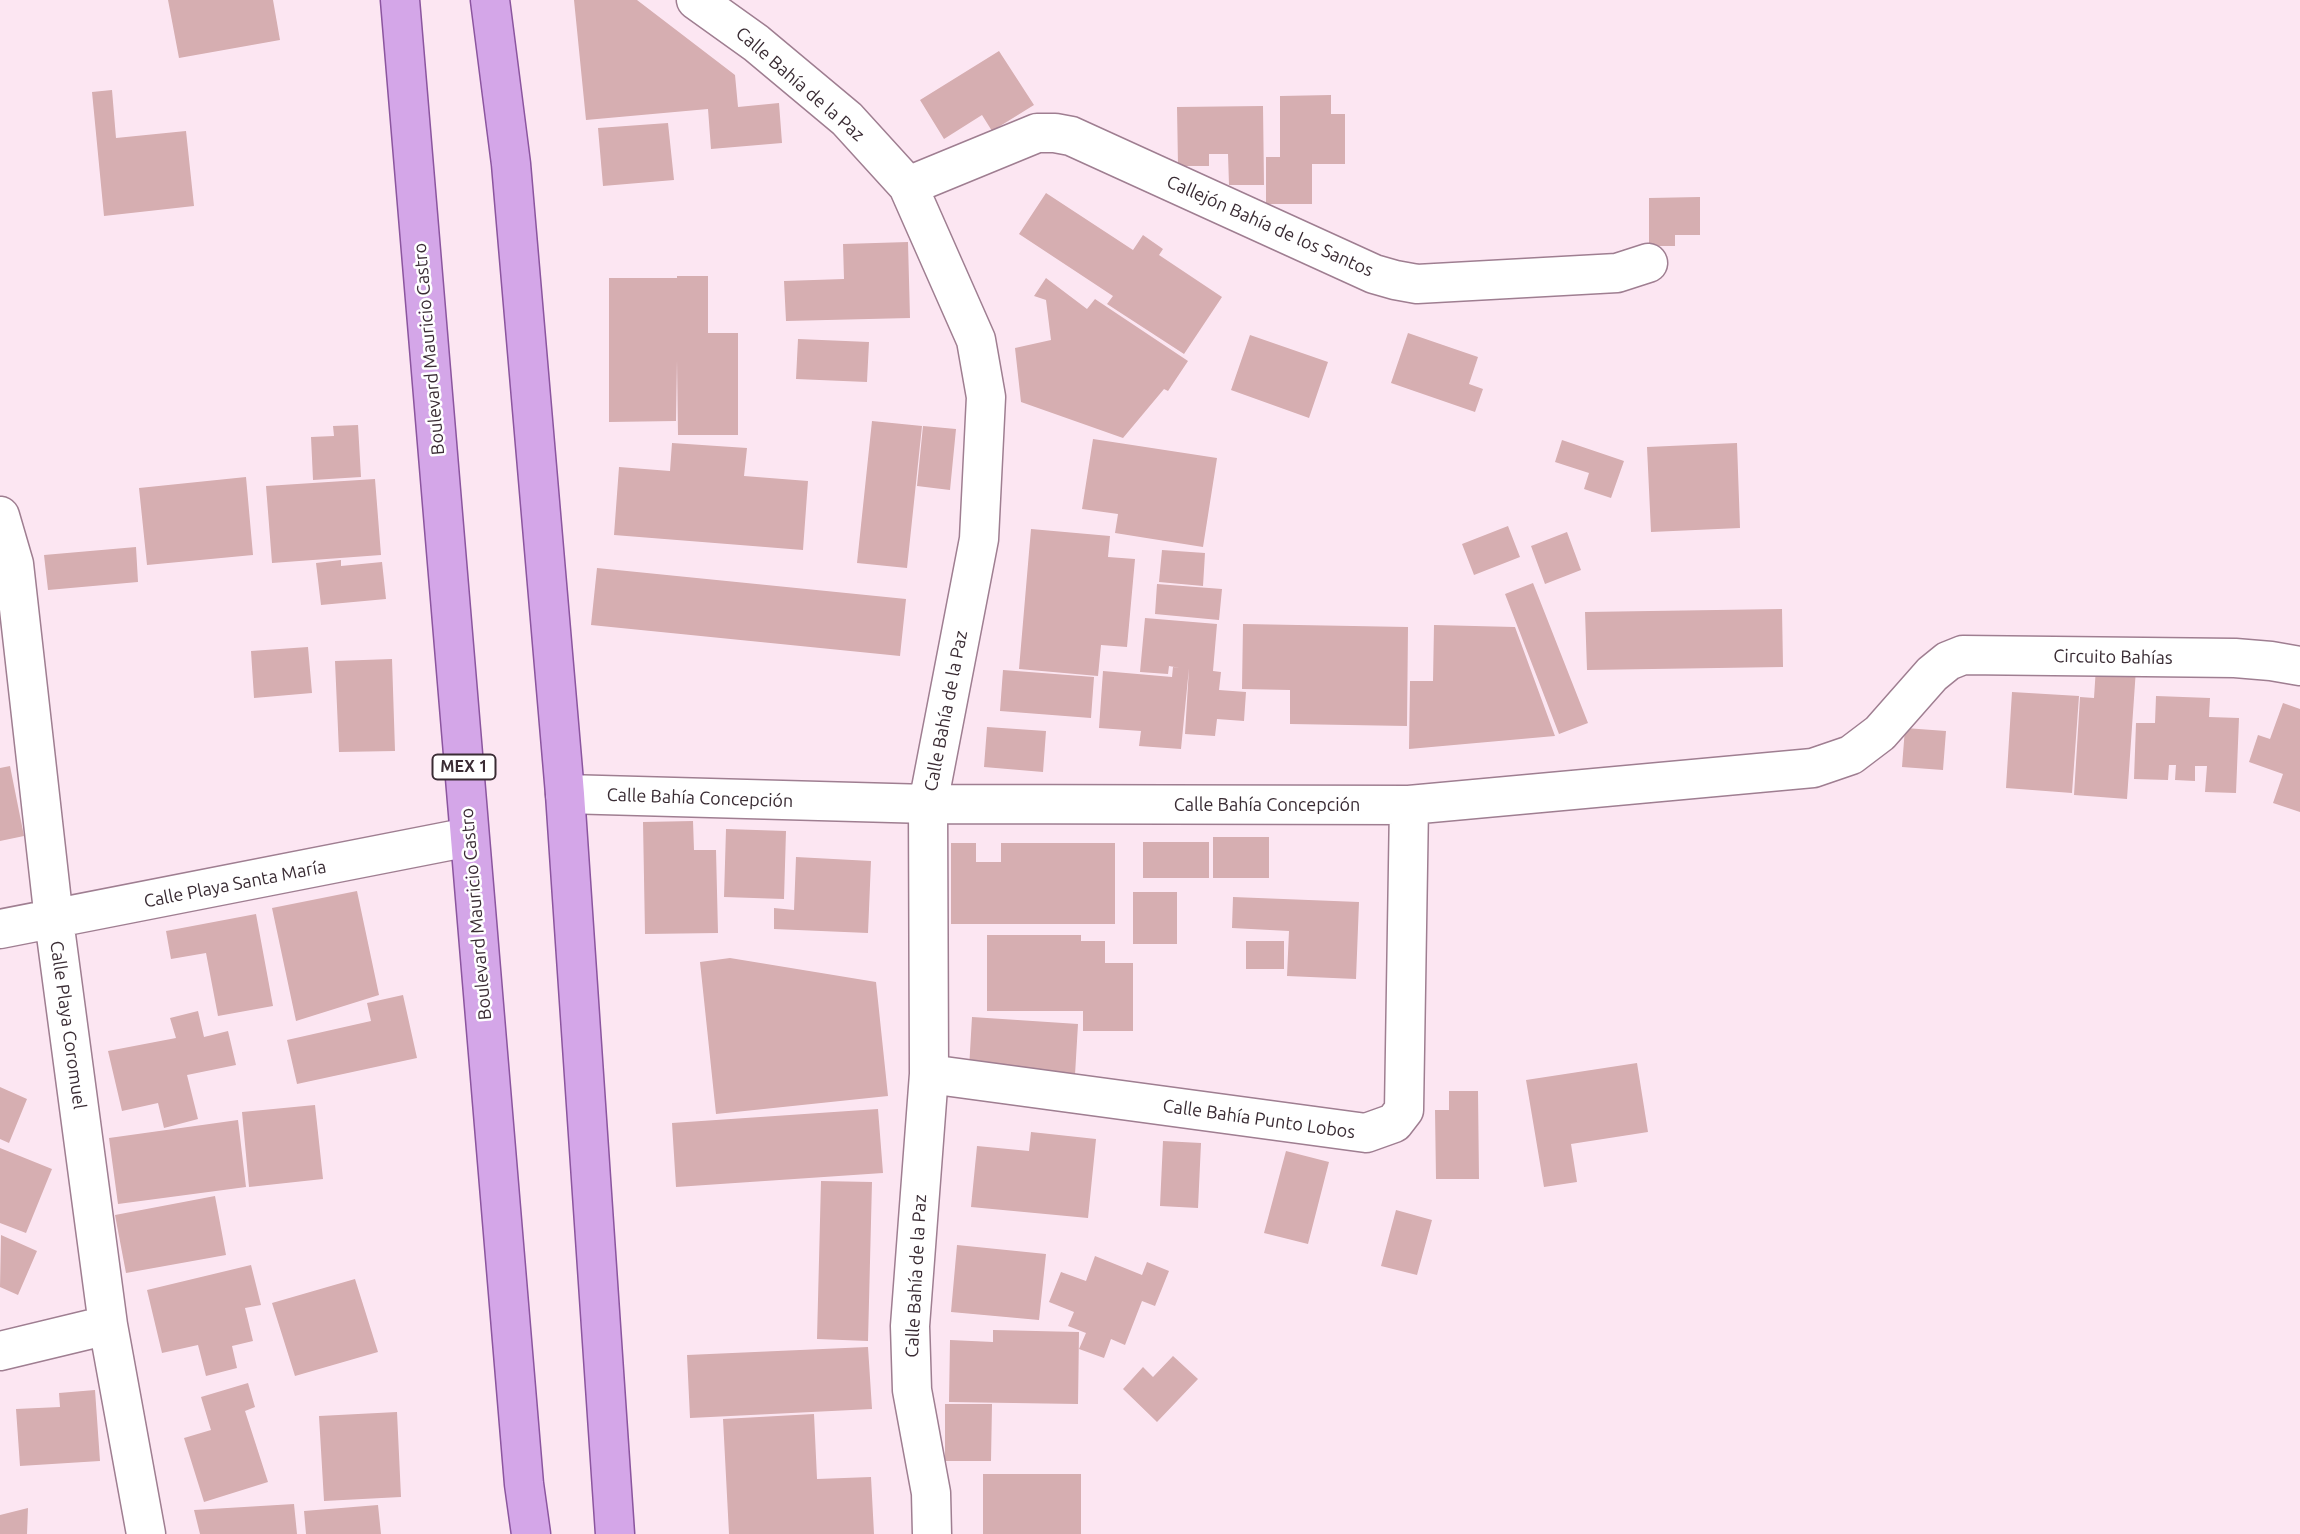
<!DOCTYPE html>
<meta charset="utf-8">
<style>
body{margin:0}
canvas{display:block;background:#fce6f2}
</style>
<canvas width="2300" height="1534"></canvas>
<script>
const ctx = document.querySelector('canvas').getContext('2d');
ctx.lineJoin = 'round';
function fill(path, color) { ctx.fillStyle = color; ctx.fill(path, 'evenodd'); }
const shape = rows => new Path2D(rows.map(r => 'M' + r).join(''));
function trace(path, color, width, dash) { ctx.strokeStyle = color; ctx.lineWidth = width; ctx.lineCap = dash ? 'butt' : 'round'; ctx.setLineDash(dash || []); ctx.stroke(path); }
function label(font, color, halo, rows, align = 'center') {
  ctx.font = font + ' Ubuntu,sans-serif'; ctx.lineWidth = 5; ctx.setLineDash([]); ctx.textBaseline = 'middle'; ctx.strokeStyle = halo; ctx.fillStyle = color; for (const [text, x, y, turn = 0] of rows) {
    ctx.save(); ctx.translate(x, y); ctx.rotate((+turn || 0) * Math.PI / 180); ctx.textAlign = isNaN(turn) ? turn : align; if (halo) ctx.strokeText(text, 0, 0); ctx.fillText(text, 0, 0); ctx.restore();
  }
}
fill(shape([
 [168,0,273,0,280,40,179,58],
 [574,0,637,0,735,75,738,107,779,103,782,143,711,149,708,109,586,120],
 [999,51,1034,105,992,131,982,115,944,139,920,100],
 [112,90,116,138,186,131,194,206,104,216,92,92],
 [1331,95,1331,114,1345,114,1345,164,1312,164,1312,204,1266,204,1266,157,1280,157,1280,96],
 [1263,106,1264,185,1229,185,1228,154,1209,154,1209,166,1178,166,1177,107],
 [668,123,674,180,603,186,598,128],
 [1046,193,1133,250,1143,235,1163,249,1159,255,1222,297,1184,354,1107,304,1113,296,1019,234],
 [1700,197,1700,235,1675,235,1675,246,1649,246,1649,198],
 [908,242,910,318,786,321,784,281,844,279,843,244],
 [677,276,708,276,708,333,738,333,738,435,678,435,677,360,676,421,609,422,609,278,677,278],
 [1046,278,1087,309,1095,299,1188,361,1168,391,1164,389,1123,438,1021,402,1015,348,1051,340,1046,300,1034,296],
 [1408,333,1478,357,1469,384,1483,389,1475,412,1391,383],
 [1250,335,1328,362,1309,418,1231,390],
 [798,339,869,342,867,382,796,379],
 [872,421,922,426,907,568,857,563],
 [358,425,361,477,313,480,311,437,334,436,333,426],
 [923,426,956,429,950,490,917,486],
 [1093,439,1217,458,1203,547,1115,533,1118,514,1082,509],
 [1562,440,1624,461,1611,498,1584,489,1589,473,1555,462],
 [672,443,747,448,744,476,808,481,803,550,614,535,619,467,670,471],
 [1737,443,1740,528,1651,532,1647,447],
 [246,477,253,555,147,565,139,488],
 [375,479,381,555,272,563,266,486],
 [1508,526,1520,557,1474,575,1462,544],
 [1031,529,1110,536,1108,557,1135,559,1127,647,1101,645,1098,676,1019,669],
 [1567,532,1581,570,1545,584,1531,546],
 [136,547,138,582,48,590,44,555],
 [1162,550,1205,553,1203,586,1159,582],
 [341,560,341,566,382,562,386,599,321,605,316,563],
 [597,568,906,599,900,656,591,625],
 [1533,583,1588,723,1559,734,1505,594],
 [1157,584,1222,589,1219,620,1155,614],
 [1782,609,1783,667,1587,670,1585,612],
 [1145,618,1217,624,1213,671,1221,672,1219,690,1246,692,1244,721,1217,719,1215,736,1185,734,1189,668,1181,749,1139,746,1141,731,1099,728,1103,671,1172,677,1173,667,1180,668,1169,666,1168,674,1140,672],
 [1243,624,1408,627,1407,726,1290,724,1290,690,1242,689],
 [1434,625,1515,627,1555,736,1409,749,1410,681,1433,681],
 [308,647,312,693,254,698,251,651],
 [392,659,395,751,339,752,335,661],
 [2096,667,2136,669,2127,799,2074,795,2080,697,2094,698],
 [1003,670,1094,677,1091,718,1000,711],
 [2012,692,2079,696,2072,793,2006,788],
 [2156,696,2210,698,2209,717,2239,718,2236,793,2205,792,2207,766,2195,766,2195,781,2175,780,2176,765,2169,765,2168,780,2134,779,2136,723,2155,723],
 [2283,703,2300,709,2300,812,2273,803,2283,774,2249,762,2258,735,2270,739],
 [987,727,1046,731,1043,772,984,767],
 [1905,728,1946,731,1943,770,1902,767],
 [10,766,24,836,0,841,0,768],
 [693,821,694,850,716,850,718,933,645,934,643,822],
 [726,829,786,831,784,899,724,897],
 [1213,837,1269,837,1269,878,1213,878],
 [1143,842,1209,842,1209,878,1143,878],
 [951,843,976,843,976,862,1001,862,1001,843,1115,843,1115,924,951,924],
 [796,857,871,861,868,933,774,929,774,908,794,910],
 [357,891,379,995,296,1021,272,908],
 [1133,892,1177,892,1177,944,1133,944],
 [1233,897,1359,902,1356,979,1287,976,1289,931,1232,928],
 [256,914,273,1006,218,1016,206,953,171,959,166,931],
 [987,935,1081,935,1081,941,1105,941,1105,963,1133,963,1133,1031,1083,1031,1083,1011,987,1011],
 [1246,941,1284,941,1284,969,1246,969],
 [730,958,876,982,888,1096,716,1114,700,962],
 [403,995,417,1058,297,1084,287,1040,371,1021,367,1003],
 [198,1011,204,1037,228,1031,236,1065,187,1075,198,1119,164,1128,158,1103,122,1111,108,1051,176,1038,170,1018],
 [972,1017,1078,1024,1075,1075,969,1069],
 [1637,1063,1648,1132,1571,1144,1577,1182,1544,1187,1526,1080],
 [0,1087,27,1099,9,1143,0,1139],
 [1449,1091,1478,1091,1479,1179,1436,1179,1435,1110,1449,1110],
 [315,1105,323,1179,249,1187,242,1112],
 [878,1109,883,1173,676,1187,672,1123],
 [238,1120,246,1187,118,1204,109,1138],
 [1031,1132,1096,1139,1088,1218,971,1207,977,1146,1029,1151],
 [1163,1141,1201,1143,1198,1208,1160,1206],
 [0,1148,52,1169,26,1233,0,1223],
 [1286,1151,1329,1162,1308,1244,1264,1233],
 [821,1181,872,1182,868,1341,817,1339],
 [215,1196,226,1255,126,1273,115,1215],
 [1396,1210,1432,1220,1417,1275,1381,1266],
 [1,1235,37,1251,18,1295,0,1287],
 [957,1245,1046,1254,1039,1320,951,1312],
 [1095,1256,1142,1275,1147,1262,1169,1271,1155,1306,1142,1301,1125,1345,1111,1339,1104,1358,1079,1349,1086,1333,1068,1326,1074,1312,1049,1302,1061,1272,1086,1281],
 [251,1265,261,1305,245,1308,253,1341,232,1346,237,1368,206,1376,198,1345,162,1353,147,1290],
 [355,1279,378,1352,295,1376,272,1303],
 [993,1330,1079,1332,1078,1404,949,1402,950,1340,993,1342],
 [868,1347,872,1409,690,1418,687,1355],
 [1173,1356,1198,1379,1157,1422,1123,1389,1143,1367,1153,1377],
 [248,1383,255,1407,245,1411,268,1482,204,1502,184,1438,211,1430,201,1397],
 [95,1390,100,1461,20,1466,16,1409,60,1407,59,1393],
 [945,1404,992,1404,991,1461,945,1461],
 [397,1412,401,1497,324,1501,319,1416],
 [814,1414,817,1479,871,1477,874,1534,729,1534,723,1419],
 [983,1474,1081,1474,1081,1534,983,1534],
 [294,1504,297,1534,200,1534,194,1510],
 [378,1505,381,1534,306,1534,304,1511],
 [28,1508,27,1534,0,1534,0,1515]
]), '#d6aeb1');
const street = shape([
 [696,0,756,43,847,119,908,186,976,340,986,397,979,539,928,804,929,1074,910,1326,912,1390,931,1493,932,1534],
 [908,186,1037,133,1055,133,1071,136,1374,274,1395,280,1417,284,1617,273,1648,263],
 [0,516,14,564,54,920,108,1325,146,1534],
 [565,794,928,804,1409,805,1813,768,1851,755,1880,733,1932,674,1948,661,1963,655,2235,658,2271,661,2300,666],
 [0,929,469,837],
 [929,1074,1366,1133,1394,1123,1404,1110,1409,805],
 [0,1351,108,1325]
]);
const primary = shape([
 [400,0,524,1484,531,1534],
 [490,0,511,164,565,794,615,1534]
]);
trace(street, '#9f7e91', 41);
trace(primary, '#8b559f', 41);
trace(street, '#fff', 38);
trace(primary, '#d4a6e8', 38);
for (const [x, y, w] of [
 [464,767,63]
]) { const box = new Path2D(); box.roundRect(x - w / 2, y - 12.5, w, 25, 5); ctx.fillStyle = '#fff'; ctx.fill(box); trace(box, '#3a2c34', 2); }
label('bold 16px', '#3a2c34', null, [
 ["MEX 1",464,767]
]);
label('18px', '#3a2c34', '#fff', [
 ["Calle Bahía de la Paz",800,84,41],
 ["Callejón Bahía de los Santos",1270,226,24],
 ["Boulevard Mauricio Castro",429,349,-95],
 ["Circuito Bahías",2113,657,1],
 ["Calle Bahía de la Paz",946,711,-79],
 ["Calle Bahía Concepción",700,798,2],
 ["Calle Bahía Concepción",1267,805],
 ["Calle Playa Santa María",235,884,-11],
 ["Boulevard Mauricio Castro",476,914,-95],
 ["Calle Playa Coromuel",68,1025,82],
 ["Calle Bahía Punto Lobos",1259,1119,8],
 ["Calle Bahía de la Paz",916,1276,-87]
]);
</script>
